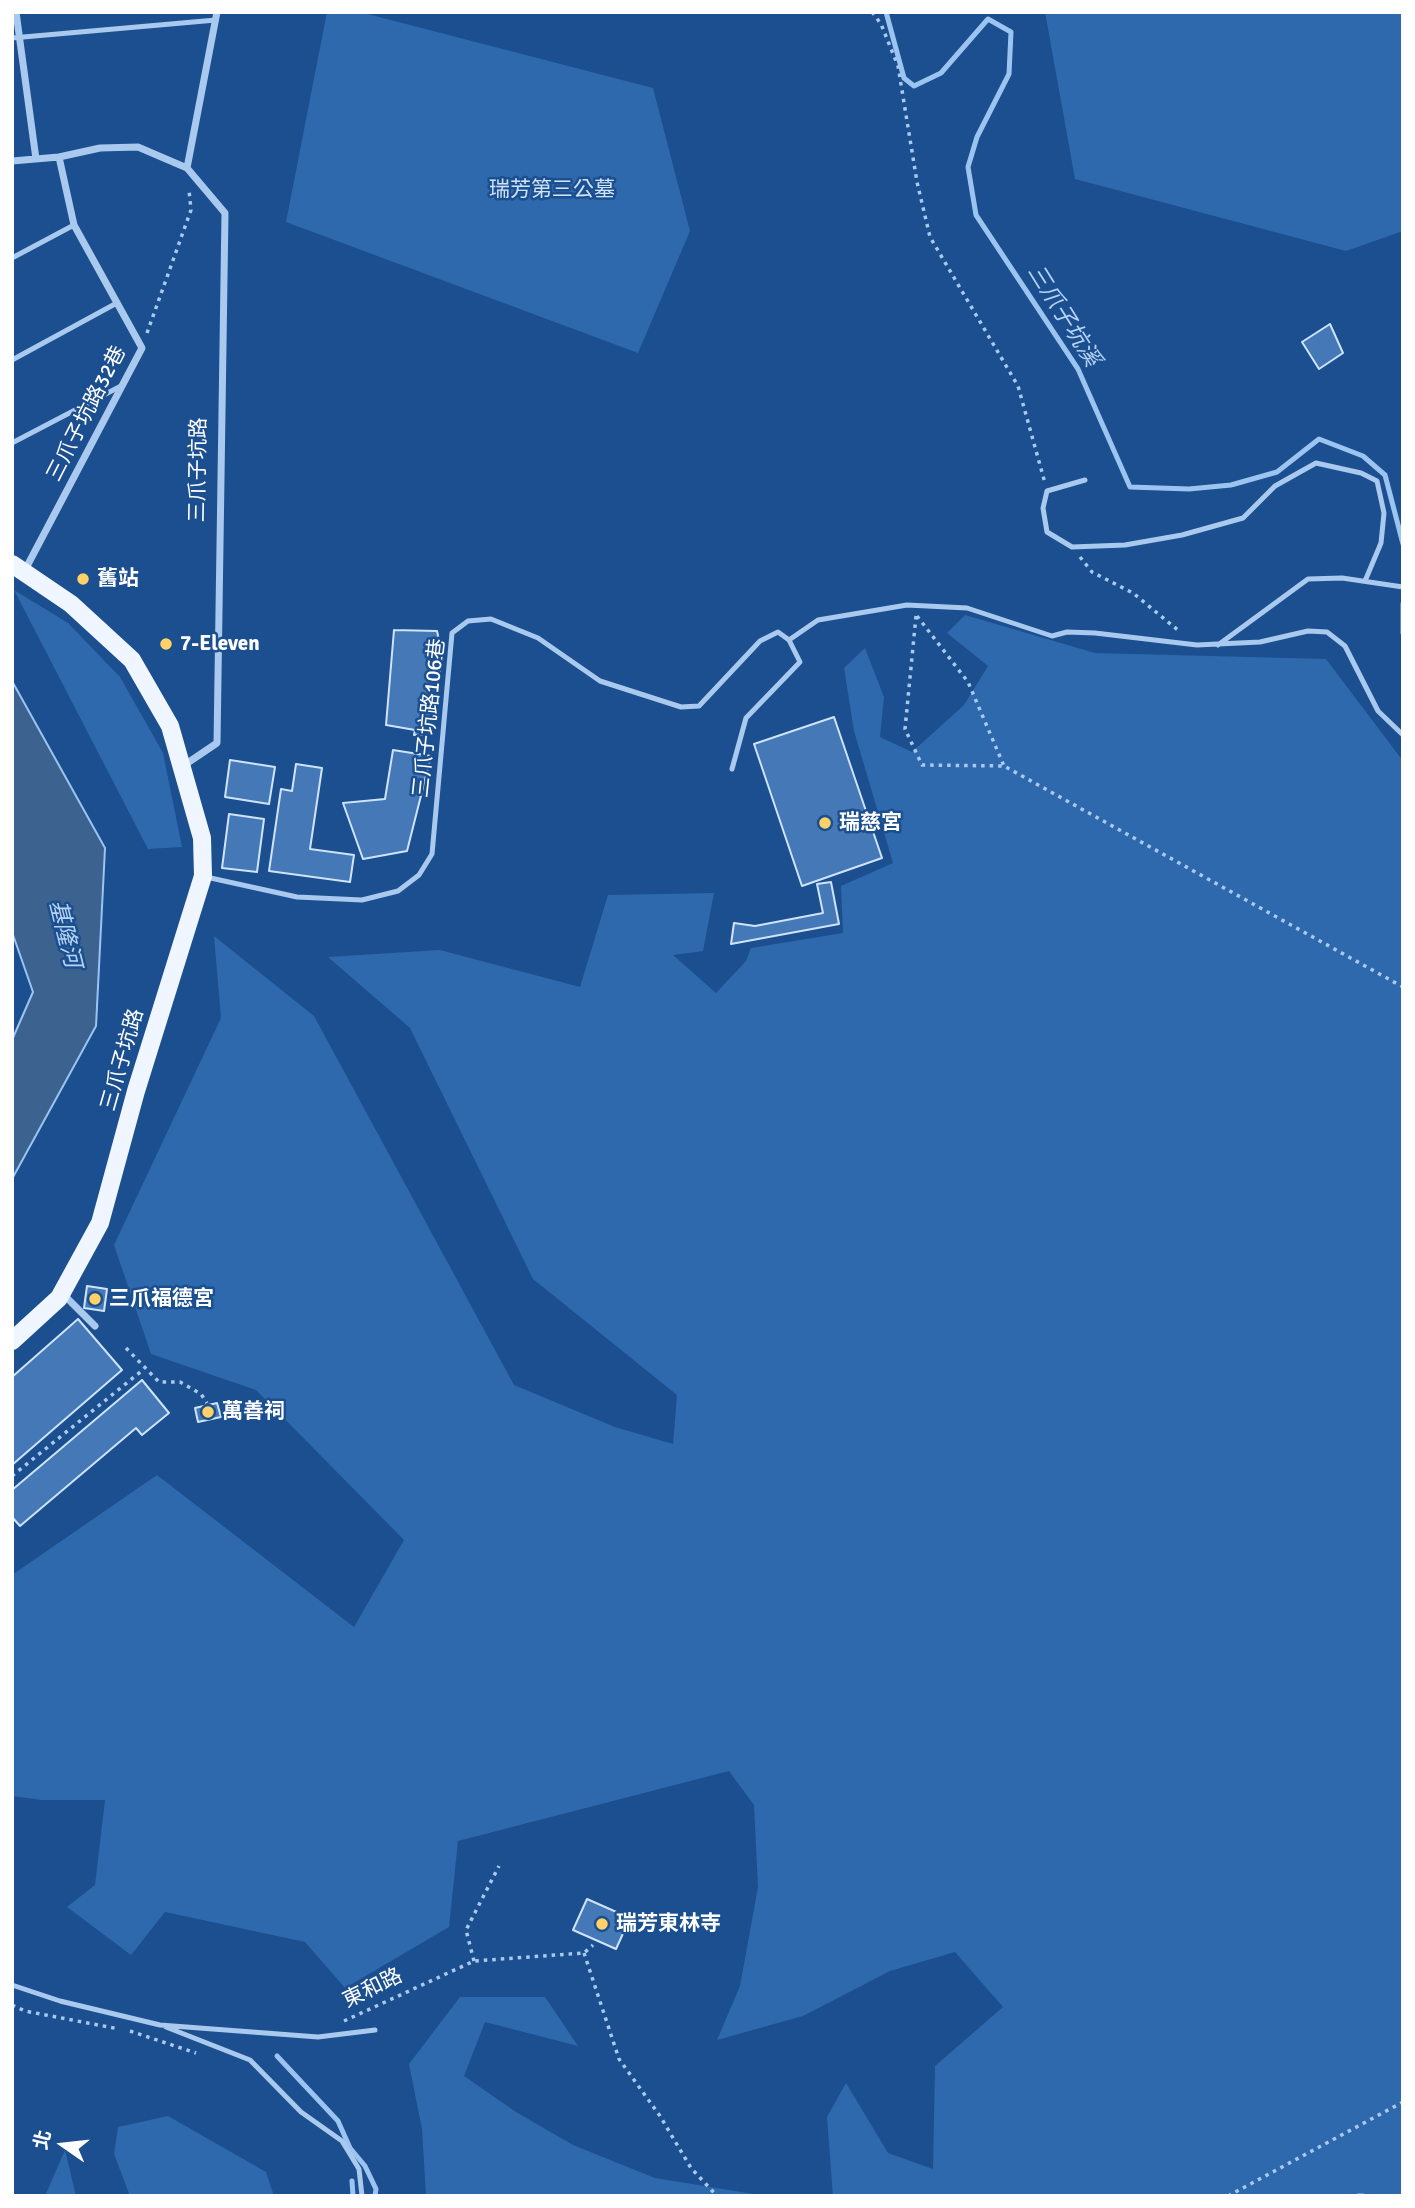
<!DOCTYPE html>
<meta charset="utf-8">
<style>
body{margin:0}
#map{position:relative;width:1415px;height:2208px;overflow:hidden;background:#1b4f8f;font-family:Signika,"Noto Sans TC",sans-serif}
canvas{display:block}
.frame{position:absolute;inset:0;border:14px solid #fff;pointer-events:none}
.north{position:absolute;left:28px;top:2110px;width:70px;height:70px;-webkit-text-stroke:5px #1b4f8f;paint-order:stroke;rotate:284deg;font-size:19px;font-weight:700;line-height:28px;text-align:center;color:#fff}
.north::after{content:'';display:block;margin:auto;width:24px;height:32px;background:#fff;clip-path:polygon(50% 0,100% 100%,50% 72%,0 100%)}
</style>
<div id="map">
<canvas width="1415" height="2208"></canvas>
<div class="frame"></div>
<div class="north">北</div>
</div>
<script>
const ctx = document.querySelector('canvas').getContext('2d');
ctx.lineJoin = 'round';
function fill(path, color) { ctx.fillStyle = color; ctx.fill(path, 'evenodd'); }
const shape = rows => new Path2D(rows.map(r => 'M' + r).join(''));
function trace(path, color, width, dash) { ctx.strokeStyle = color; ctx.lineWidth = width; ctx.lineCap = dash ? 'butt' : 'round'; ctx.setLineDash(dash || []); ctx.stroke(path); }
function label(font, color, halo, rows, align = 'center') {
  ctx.font = font + ' Signika,"Noto Sans TC",sans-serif'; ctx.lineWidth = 5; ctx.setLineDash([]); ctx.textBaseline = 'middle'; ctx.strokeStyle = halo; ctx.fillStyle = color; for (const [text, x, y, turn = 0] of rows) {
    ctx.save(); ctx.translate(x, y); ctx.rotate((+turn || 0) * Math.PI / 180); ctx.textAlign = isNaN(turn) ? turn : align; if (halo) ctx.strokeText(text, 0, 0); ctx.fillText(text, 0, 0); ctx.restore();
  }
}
fill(shape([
 [327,12,360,12,653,88,690,231,638,353,286,222],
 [1045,12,1403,12,1403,231,1346,251,1075,179],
 [14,590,68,623,120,677,163,753,182,847,148,849],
 [965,615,1095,653,1326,659,1403,761,1403,2196,833,2196,827,2117,846,2083,888,2153,933,2169,935,2066,1003,2007,955,1952,890,1971,803,2016,717,2040,740,1986,758,1887,754,1805,729,1771,458,1841,449,1927,345,1988,305,1942,165,1912,131,1955,67,1907,95,1885,105,1800,42,1800,12,1796,12,1575,157,1475,354,1627,404,1540,256,1390,151,1354,114,1245,221,1018,214,936,314,1016,514,1385,615,1427,673,1444,677,1395,533,1279,410,1028,328,957,440,950,580,987,608,895,714,893,703,951,673,955,716,993,746,961,751,948,843,933,841,886,893,863,854,731,844,668,865,648,884,697,880,737,912,752,964,705,988,666,947,633],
 [460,1997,545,1997,578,2046,485,2022,464,2076,516,2112,573,2145,655,2178,766,2196,426,2196,422,2129,409,2064],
 [168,2116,266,2172,274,2196,130,2196,114,2154,118,2127],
 [65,2150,76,2196,45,2196]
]), '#2e69ad');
const water = shape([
 [12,681,105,848,96,1026,12,1179,12,1040,33,992,12,932,12,681]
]);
fill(water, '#3c6290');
trace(water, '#9cc4f0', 2);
trace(shape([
 [886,12,904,78,914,86,941,73,988,19,1011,32,1009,74,977,137,968,167,976,215,1078,369,1130,487,1189,489,1231,485,1277,472,1319,439,1363,456,1385,475,1403,544],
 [1403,604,1403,633],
 [277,2056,338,2121,350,2148,365,2166,376,2189,375,2196],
 [352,2181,353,2196],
 [1358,2196,1363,2196]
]), '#9cc4f0', 5);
const building = shape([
 [1330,324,1343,353,1319,369,1302,342,1330,324],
 [394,630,437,631,442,654,432,735,414,735,415,730,386,725,394,630],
 [834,717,882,858,802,886,754,744,834,717],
 [393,750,431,756,407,851,363,859,343,803,385,799,393,750],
 [230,760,275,767,269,804,225,797,230,760],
 [296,764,322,768,310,849,354,855,350,882,269,871,281,789,292,791,296,764],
 [229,814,264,819,257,872,222,868,229,814],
 [831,882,839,924,731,944,734,923,755,926,823,913,817,884,831,882],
 [87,1286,107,1289,104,1311,84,1308,87,1286],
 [78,1319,122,1370,12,1465,12,1377,78,1319],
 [142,1380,169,1413,142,1435,136,1428,20,1526,12,1517,12,1490,142,1380],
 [217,1403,221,1417,198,1422,195,1408,217,1403],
 [587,1899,630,1918,616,1949,573,1930,587,1899]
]);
fill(building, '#4478b7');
trace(building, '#cfe3fa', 2);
trace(shape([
 [872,12,881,24,898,66,917,182,930,237,1018,386,1045,483],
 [147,333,191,210,189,190],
 [1080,557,1092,572,1133,593,1179,631],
 [916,616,905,729,922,765,1004,766,1403,987],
 [917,616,968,682,1004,766],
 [126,1348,159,1382,180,1382,201,1394,207,1403],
 [12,1476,144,1369],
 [584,1953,619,2059,660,2116,691,2168,717,2196],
 [474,1961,466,1930,499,1866],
 [12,2005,25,2011,119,2029],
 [344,2021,474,1961,584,1953,593,1945],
 [130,2031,196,2053],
 [1228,2196,1403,2102]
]), '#a9c9ee', 3.5, [3.5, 5]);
trace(shape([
 [12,38,216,20],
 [12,258,74,225],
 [12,360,115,304],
 [12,443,121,386],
 [1085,480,1047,491,1043,508,1047,532,1072,547,1125,545,1182,535,1243,518,1275,486,1316,463,1361,473,1377,481,1384,513,1381,543,1365,581],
 [789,640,818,620,907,605,967,608,1052,636,1067,632,1095,633,1197,645,1260,642,1308,631,1327,632,1345,646,1378,711,1403,735],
 [1218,645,1308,579,1342,578,1403,587],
 [206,877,297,897,362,900,398,891,419,875,432,854,452,633,468,621,491,619,538,638,600,681,681,707,699,706,760,641,778,632,789,640,800,662,746,718,732,769],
 [12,1985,60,2001,160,2025,318,2037,375,2030],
 [166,2027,250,2060,301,2112,342,2141,359,2169,362,2196]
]), '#a9c9ee', 5);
trace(shape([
 [16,12,36,159],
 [12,161,59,157,100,148,138,147,187,168,225,213,217,743,183,766],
 [187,168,217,12],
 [25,570,142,348,74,225,59,157],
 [62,1293,95,1326]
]), '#a9c9ee', 7);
trace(shape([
 [12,564,71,604,132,660,170,726,202,838,203,876,136,1091,100,1223,59,1298,12,1341]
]), '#f0f6ff', 18);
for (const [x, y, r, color] of [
 [83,579,7,"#ffd166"],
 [166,644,7,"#ffd166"],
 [825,823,7,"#ffd166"],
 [95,1299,7,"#ffd166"],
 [208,1412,7,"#ffd166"],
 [602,1924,7,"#ffd166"]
]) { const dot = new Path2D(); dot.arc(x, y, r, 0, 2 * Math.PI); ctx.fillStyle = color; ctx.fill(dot); trace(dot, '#1b4f8f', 2.5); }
label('21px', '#cfe3fa', '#1b4f8f', [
 ["瑞芳第三公墓",552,190]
]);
label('21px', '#fff', '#1b4f8f', [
 ["三爪子坑路32巷",87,414,-63],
 ["三爪子坑路",199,470,-89],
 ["三爪子坑路106巷",430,718,-84],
 ["三爪子坑路",123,1060,-74],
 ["東和路",373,1989,-26]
]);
label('bold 21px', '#fff', '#1b4f8f', [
 ["舊站",97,579],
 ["7-Eleven",180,644],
 ["瑞慈宮",839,823],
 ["三爪福德宮",109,1299],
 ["萬善祠",222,1412],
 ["瑞芳東林寺",616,1924]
], 'left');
label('italic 23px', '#b5d3f5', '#1b4f8f', [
 ["三爪子坑溪",1063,316,58],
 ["基隆河",64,934,76]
]);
</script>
